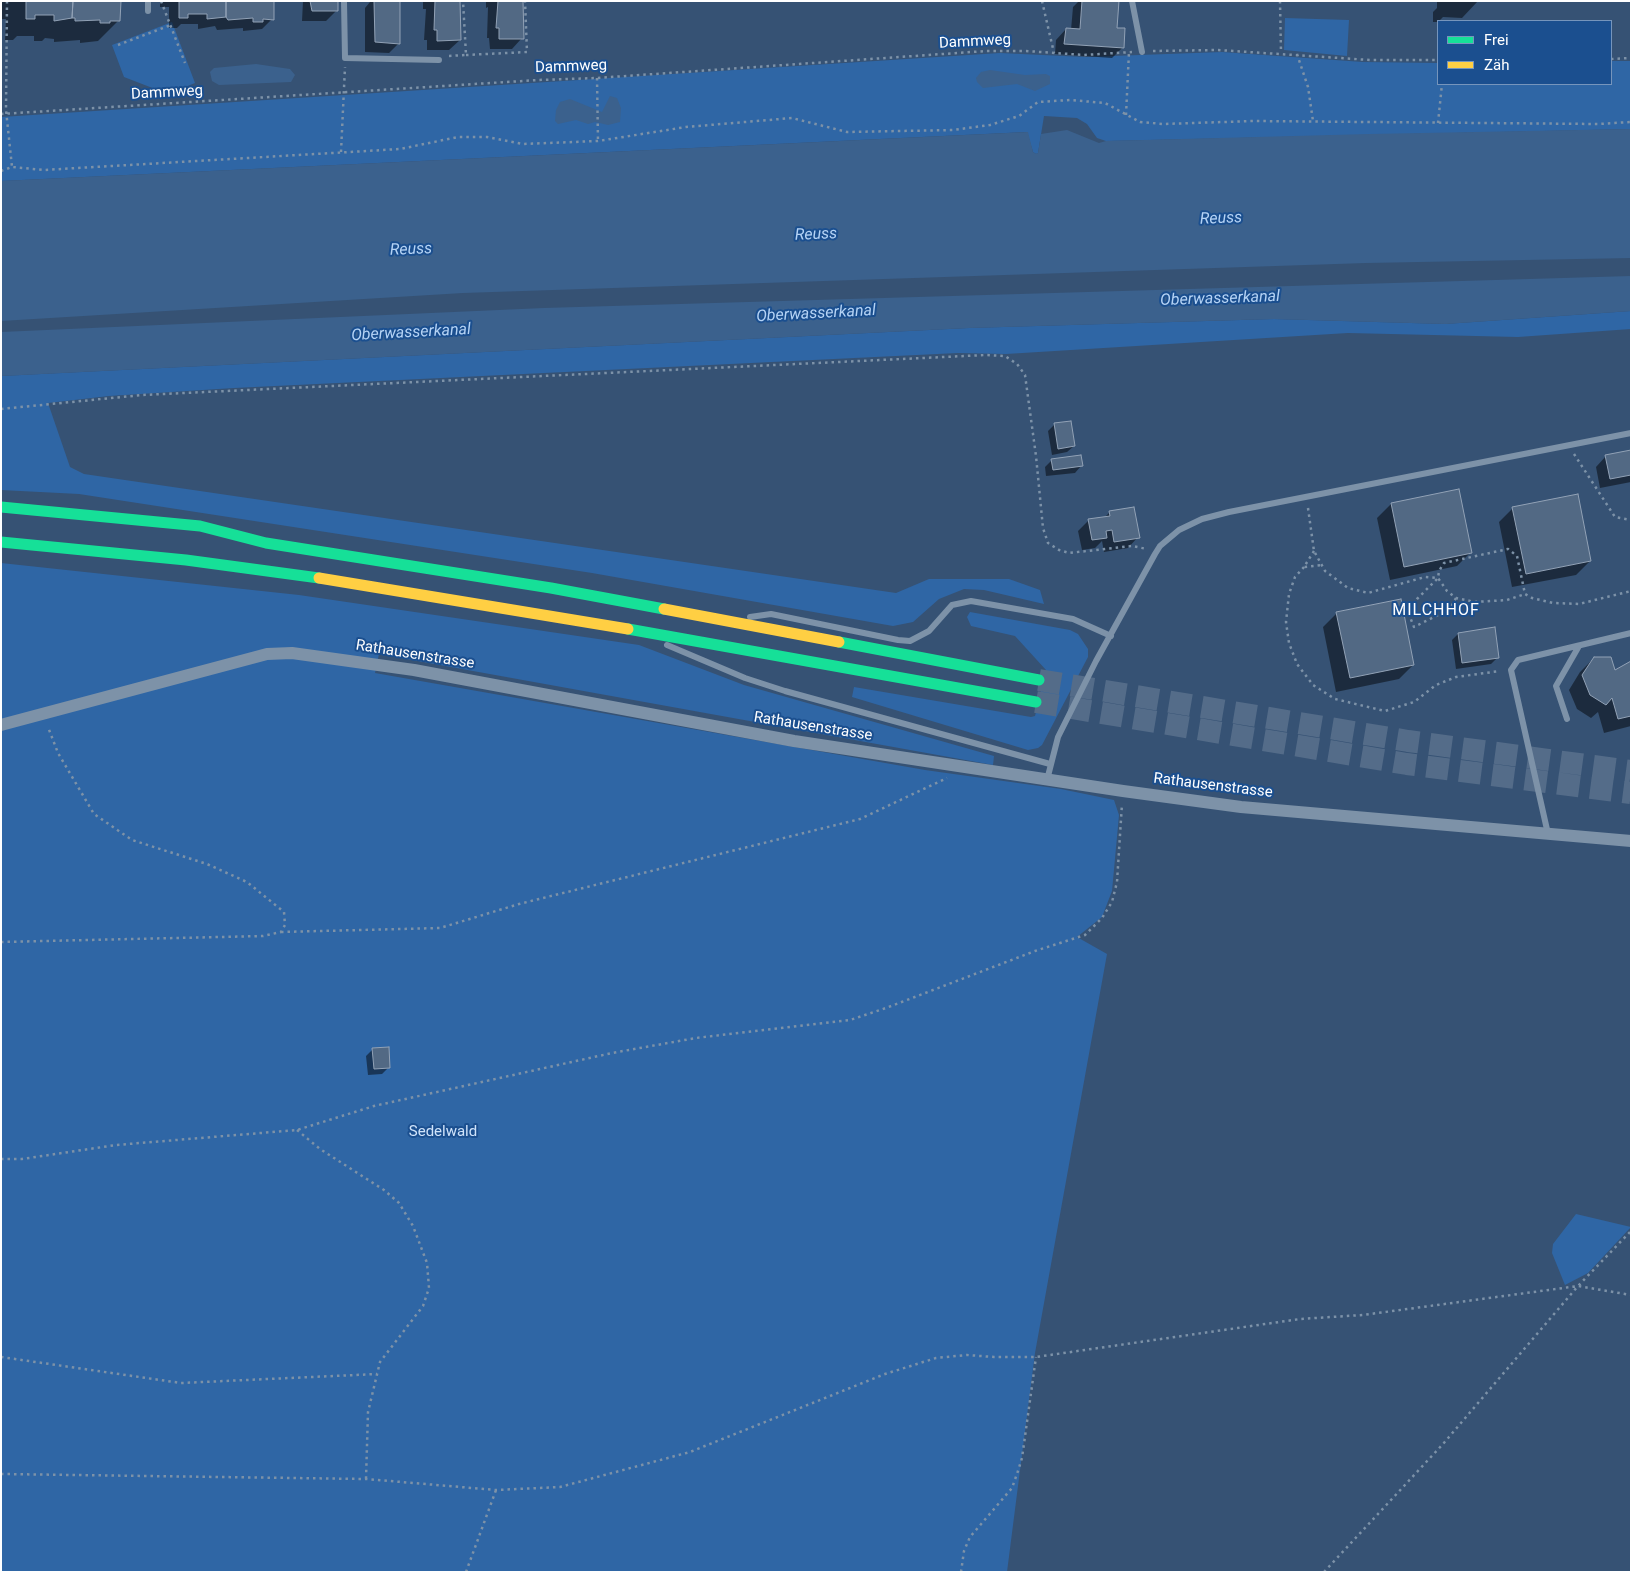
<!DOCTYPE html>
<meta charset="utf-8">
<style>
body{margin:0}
#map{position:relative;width:1632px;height:1573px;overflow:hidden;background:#365274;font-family:Roboto,sans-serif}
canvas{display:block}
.frame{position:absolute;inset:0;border:2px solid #fff;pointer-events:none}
.legend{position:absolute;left:1437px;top:20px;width:175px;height:65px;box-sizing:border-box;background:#1b4f8f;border:1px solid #7695bc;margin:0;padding:6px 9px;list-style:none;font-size:15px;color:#fff}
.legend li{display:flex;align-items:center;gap:10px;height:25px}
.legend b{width:25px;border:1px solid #7695bc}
</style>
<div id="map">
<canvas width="1632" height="1573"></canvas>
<div class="frame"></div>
<ul class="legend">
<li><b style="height:6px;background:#16e098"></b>Frei</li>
<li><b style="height:6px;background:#ffcf43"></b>Zäh</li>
</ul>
</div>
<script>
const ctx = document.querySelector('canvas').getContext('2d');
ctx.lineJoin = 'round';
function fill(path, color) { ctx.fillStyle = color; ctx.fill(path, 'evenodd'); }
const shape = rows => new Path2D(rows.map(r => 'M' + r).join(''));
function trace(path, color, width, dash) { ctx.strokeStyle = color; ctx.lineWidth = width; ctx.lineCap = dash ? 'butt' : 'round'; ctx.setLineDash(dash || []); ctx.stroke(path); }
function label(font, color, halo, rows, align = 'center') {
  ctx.font = font + ' Roboto,sans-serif'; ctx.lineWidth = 4; ctx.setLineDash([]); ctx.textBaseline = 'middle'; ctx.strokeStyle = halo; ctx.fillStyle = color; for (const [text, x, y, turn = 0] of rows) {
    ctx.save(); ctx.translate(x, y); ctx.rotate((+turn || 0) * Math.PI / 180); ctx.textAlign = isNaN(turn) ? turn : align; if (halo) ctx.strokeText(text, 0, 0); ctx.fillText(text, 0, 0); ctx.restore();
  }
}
fill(shape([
 [1285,18,1349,20,1347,56,1284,50],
 [172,22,195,83,168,94,124,77,112,45],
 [1222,52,1363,62,1438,63,1438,84,1611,84,1611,61,1631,61,1631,129,1106,141,1097,138,1087,124,1077,118,1044,116,1038,153,1036,154,1033,152,1027,132,1,181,1,117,1000,53,1085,57],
 [1631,311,1631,329,1518,337,1348,333,1006,354,958,353,234,388,109,396,48,403,70,467,84,474,896,593,929,579,1009,579,1040,590,1044,604,984,590,964,589,939,599,913,622,893,626,592,573,79,494,1,490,1,376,969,328,1274,319,1445,324],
 [1,563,299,595,639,645,744,685,994,756,993,765,379,654,375,673,925,770,1061,789,1114,800,1119,815,1112,891,1102,917,1077,937,1107,954,1035,1353,1007,1572,1,1572],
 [970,612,1070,630,1078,634,1088,649,1088,657,1042,745,1038,748,1028,750,852,697,854,687,1031,717,1035,716,1046,670,1015,636,971,626,967,617],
 [1576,1214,1631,1227,1588,1273,1565,1285,1552,1253,1553,1244]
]), '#2f66a5');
fill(shape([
 [256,64,290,69,295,75,291,82,219,85,212,81,210,72,214,68],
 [990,70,1025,75,1046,74,1050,76,1050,84,1035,91,1017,84,983,88,977,82,976,78,981,72],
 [610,96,617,98,621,108,620,122,608,125,595,122,588,124,576,120,558,124,555,121,556,110,560,102,570,99,602,112],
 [1631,129,1631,258,1366,263,463,293,1,321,1,181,1028,132,1033,152,1036,154,1038,153,1041,134,1067,130,1099,143,1106,141,1369,134],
 [1631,276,1631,311,1445,324,1274,319,969,328,1,376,1,332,544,308]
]), '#3b618d');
fill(shape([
 [1,1,119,1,119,20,98,41,80,43,80,40,54,42,54,39,45,38,42,41,34,41,34,36,17,36,13,40,5,40,6,19,1,19],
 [160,1,272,1,272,19,262,29,243,31,243,28,217,30,215,26,198,29,198,24,181,24,177,28,169,28,169,7,160,7],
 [303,1,337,1,337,10,326,21,302,21],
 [367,1,399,1,399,43,389,53,365,52,365,8,370,2],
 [423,1,459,1,460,40,449,50,427,50,427,40,424,40,426,9,423,9],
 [486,1,522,1,522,38,512,49,490,49,489,38,487,38,488,7,486,8],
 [1079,1,1118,1,1116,29,1124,29,1122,48,1112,58,1055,54,1056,40,1066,29,1071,30,1073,7],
 [1437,1,1478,1,1462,18,1443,17,1438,22,1433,22,1433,12,1437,8],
 [1055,424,1074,446,1067,452,1052,455,1048,431],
 [1631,451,1631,482,1600,488,1596,467,1606,456],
 [1052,460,1081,466,1075,473,1046,476,1045,467],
 [1391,504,1471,552,1457,566,1390,580,1377,518],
 [1513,508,1590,561,1576,575,1512,587,1499,522],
 [1110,512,1138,537,1128,548,1104,552,1102,541,1095,548,1082,550,1078,531,1089,520,1104,518],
 [1337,613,1413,665,1399,679,1336,692,1323,627],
 [1458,634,1498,657,1491,664,1456,669,1452,640],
 [1594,658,1614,672,1631,663,1631,726,1604,733,1598,712,1591,718,1577,709,1569,690,1580,672],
 [373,1049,389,1067,382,1074,368,1075,366,1056]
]), '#0007');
const building = shape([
 [26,1,73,1,72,18,54,21,54,15,35,15,35,19,26,19,26,1],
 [73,1,121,1,120,21,110,21,110,23,100,23,100,20,75,21,75,18,72,18,73,1],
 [179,1,226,1,226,17,207,19,207,14,188,14,188,18,179,18,179,1],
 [226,1,274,1,274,20,263,19,263,22,253,22,253,18,228,20,226,17,226,1],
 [310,1,338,1,338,11,312,11,310,1],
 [374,1,400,1,400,44,375,42,374,1],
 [435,1,460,1,461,40,437,41,437,30,434,30,435,1],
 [498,1,523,1,524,39,499,39,499,28,496,28,498,1],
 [1082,1,1119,1,1117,28,1125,28,1124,48,1064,44,1066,28,1080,29,1082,1],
 [1071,421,1075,446,1058,449,1054,423,1071,421],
 [1631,450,1631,475,1610,479,1605,455,1631,450],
 [1081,455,1083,466,1053,470,1051,459,1081,455],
 [1459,489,1472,553,1404,567,1391,503,1459,489],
 [1578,494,1591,561,1526,574,1512,507,1578,494],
 [1134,507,1140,538,1114,542,1112,530,1106,531,1107,538,1092,540,1088,519,1110,516,1109,511,1134,507],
 [1401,599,1414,665,1350,678,1336,612,1401,599],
 [1495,627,1499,658,1462,663,1458,633,1495,627],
 [1594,657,1611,657,1615,670,1631,661,1631,716,1618,719,1612,698,1606,705,1590,695,1582,675,1594,657],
 [389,1047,390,1068,374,1069,372,1048,389,1047]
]);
fill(building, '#526984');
trace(building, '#92a2b6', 1);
trace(shape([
 [1039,680,1408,741,1631,771],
 [1036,702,1407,764,1631,793]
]), '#546c89', 22, [22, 11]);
trace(shape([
 [7,1,6,110,12,167],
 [161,1,185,63],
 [1042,1,1054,53],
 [1280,1,1281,53],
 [118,45,171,25],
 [1153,51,1218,50,1370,60,1438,60],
 [1297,54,1308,87,1313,121],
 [466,55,527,52,525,1],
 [449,56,466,55,463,1],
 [1611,59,1631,58],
 [597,78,598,141],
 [1,114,538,80,597,78,986,51,1026,51,1084,55,1132,52],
 [1126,115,1129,52],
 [1438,123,1442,84],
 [341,152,345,67],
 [1,171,12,167,44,170,400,149,458,137,487,137,523,144,598,141,686,127,792,118,847,132,953,130,990,125,1019,116,1038,102,1070,100,1105,103,1140,122,1163,124,1254,121,1598,124,1631,122],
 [1,409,142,395,986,355,1005,356,1017,364,1025,375,1036,456,1043,528,1048,543,1059,550,1069,553,1132,546,1147,549],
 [1574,454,1615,517,1631,520],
 [1308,508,1314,551,1325,571,1348,588,1368,593,1425,577,1438,578,1447,591,1456,598,1475,602,1507,600,1525,594],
 [1314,551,1304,567,1322,565],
 [1304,567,1295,577,1289,594,1286,622,1289,643,1297,664,1313,685,1335,699,1385,711,1414,702,1436,685,1456,677,1500,671],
 [1456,598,1450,609,1414,627,1408,612,1417,599,1438,578,1439,571,1444,563,1508,549,1517,556,1525,594,1532,598,1553,603,1579,604,1631,591],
 [281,932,440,928,519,904,860,819,947,778],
 [1,942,263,936,281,932,285,925,284,912,247,882,207,864,132,840,94,814,58,753,48,727],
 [297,1130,320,1149,384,1190,399,1203,413,1226,427,1263,429,1288,423,1306,380,1362,368,1412,366,1479],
 [1,1159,22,1159,116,1145,297,1130,374,1106,612,1053,696,1038,850,1020,886,1008,1035,951,1085,935,1102,918,1112,902,1117,882,1122,804],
 [1,1357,181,1383,377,1374],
 [1,1474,366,1479,496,1490,560,1487,690,1452,885,1374,936,1358,967,1355,994,1357,1036,1357,1300,1319,1363,1315,1578,1286,1631,1295],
 [466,1572,496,1490],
 [961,1572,964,1551,970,1537,1012,1488,1018,1471,1022,1458,1036,1357],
 [1324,1572,1443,1444,1578,1286,1631,1231]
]), '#7d92a8', 2.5, [2.5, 4]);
trace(shape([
 [148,1,148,11],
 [344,1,345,58,439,60],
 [1132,1,1142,52],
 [750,617,771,614,898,640,910,641,929,631,952,605,971,601,1073,619,1111,636],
 [667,645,745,678,785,691,1050,764],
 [1567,719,1556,686,1579,646],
 [1047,780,1058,737,1096,661,1155,554,1160,546,1179,530,1202,519,1229,512,1631,433],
 [1548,834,1511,670,1518,660,1631,633]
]), '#7d92a8', 6);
trace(shape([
 [1,725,267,654,292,653,414,670,794,741,1123,791,1241,807,1631,841]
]), '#7d92a8', 12);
trace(shape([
 [1,507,200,526,266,543,551,588,664,609],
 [1,542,186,560,319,578],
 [628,629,1036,702],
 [839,642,1039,680]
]), '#16e098', 11);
trace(shape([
 [319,578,628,629],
 [664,609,839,642]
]), '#ffcf43', 11);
label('15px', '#fff', '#1b4f8f', [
 ["Dammweg",975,42,-3],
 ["Dammweg",571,67,-2],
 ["Dammweg",167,93,-3],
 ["Rathausenstrasse",415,655,9],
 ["Rathausenstrasse",813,727,9],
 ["Rathausenstrasse",1213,786,7]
]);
label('15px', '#cfe3fa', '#1b4f8f', [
 ["Sedelwald",443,1132]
]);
label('italic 16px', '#b5d3f5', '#1b4f8f', [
 ["Reuss",1221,219,-2],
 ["Reuss",816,235,-2],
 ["Reuss",411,250,-2],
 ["Oberwasserkanal",1220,299,-2],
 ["Oberwasserkanal",816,314,-3],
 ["Oberwasserkanal",411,333,-3]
]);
ctx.letterSpacing = '1px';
label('16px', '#fff', '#1b4f8f', [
 ["MILCHHOF",1436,611]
]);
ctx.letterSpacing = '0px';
</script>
